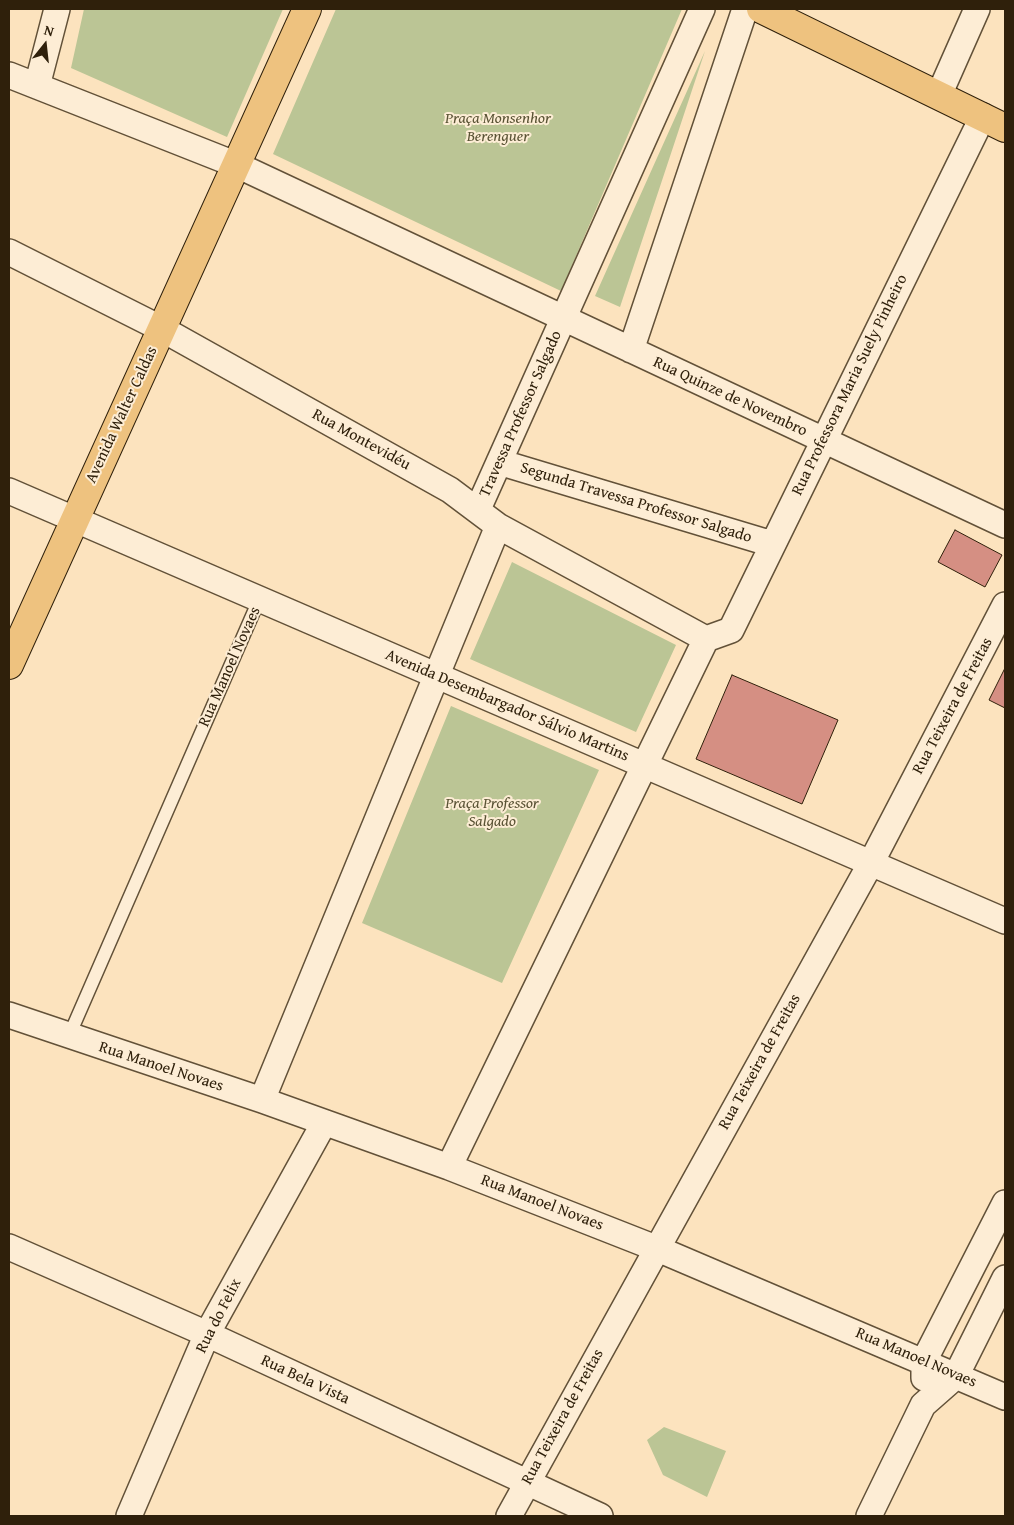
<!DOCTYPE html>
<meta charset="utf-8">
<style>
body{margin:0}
#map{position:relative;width:1014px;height:1525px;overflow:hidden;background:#fce3be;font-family:"Gentium Book Plus",serif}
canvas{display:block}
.frame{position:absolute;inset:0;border:10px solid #2f200b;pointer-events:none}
.north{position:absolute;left:20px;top:20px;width:50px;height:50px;-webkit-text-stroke:4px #fdedd5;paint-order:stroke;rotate:16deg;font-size:14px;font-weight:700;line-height:20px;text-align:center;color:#2f200b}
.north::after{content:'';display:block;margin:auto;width:18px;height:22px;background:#2f200b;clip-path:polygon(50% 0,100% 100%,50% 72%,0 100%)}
</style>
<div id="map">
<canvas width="1014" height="1525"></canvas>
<div class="frame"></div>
<div class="north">N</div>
</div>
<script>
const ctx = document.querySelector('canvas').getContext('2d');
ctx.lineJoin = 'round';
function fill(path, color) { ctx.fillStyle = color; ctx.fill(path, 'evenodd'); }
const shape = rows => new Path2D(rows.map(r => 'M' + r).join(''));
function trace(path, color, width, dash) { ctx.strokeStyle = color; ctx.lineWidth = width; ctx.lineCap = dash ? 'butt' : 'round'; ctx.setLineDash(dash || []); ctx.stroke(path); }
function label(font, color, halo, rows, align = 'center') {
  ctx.font = font + ' "Gentium Book Plus",serif'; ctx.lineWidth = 4; ctx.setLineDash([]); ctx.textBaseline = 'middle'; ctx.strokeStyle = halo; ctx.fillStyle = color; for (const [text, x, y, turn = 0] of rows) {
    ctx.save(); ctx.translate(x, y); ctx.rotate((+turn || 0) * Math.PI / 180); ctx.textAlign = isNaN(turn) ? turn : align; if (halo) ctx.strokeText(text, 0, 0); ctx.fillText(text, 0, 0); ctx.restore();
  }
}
fill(shape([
 [84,9,283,9,227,137,71,68],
 [336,9,682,9,561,291,273,154],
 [705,51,620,307,595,296],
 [512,562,676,645,636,732,470,659],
 [451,706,599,770,502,983,362,923],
 [664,1427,726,1451,707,1497,663,1475,647,1440]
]), '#bbc595');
const building = shape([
 [955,530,1002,555,985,587,938,562,955,530],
 [1005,668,1005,708,989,700,1005,668],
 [732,675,838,720,802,804,696,759,732,675]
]);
fill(building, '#d58f83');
trace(building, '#2f200b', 1);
const lane = shape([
 [69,1036,259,600]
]);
const street = shape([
 [9,75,237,165,1005,525],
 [37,86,57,9],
 [939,95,977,9],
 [9,252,162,329,450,490,498,526,706,639],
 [631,350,745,9],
 [499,462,772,544],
 [9,491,1005,921],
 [478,509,702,9],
 [706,639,731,630,983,116],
 [9,1015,262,1100,449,1167,658,1249,1005,1397],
 [262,1100,498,526],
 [449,1167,706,639],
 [9,1247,207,1334,600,1516],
 [924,1378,924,1361,1005,1203],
 [129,1516,207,1334,324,1123],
 [509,1516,872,861,1005,605],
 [869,1516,923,1405,956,1376,1005,1278]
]);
const primary = shape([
 [761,9,1005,128],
 [9,665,307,9]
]);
trace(lane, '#625138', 15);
trace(street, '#625138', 28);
trace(primary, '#2f200b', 30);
trace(lane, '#fdedd5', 12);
trace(street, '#fdedd5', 25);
trace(primary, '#eec27f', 28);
label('italic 16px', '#595234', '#fdedd5', [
 ["Praça Monsenhor",498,119],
 ["Berenguer",498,137],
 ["Praça Professor",492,804],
 ["Salgado",492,822]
]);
label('16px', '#2f200b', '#fdedd5', [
 ["Rua Professora Maria Suely Pinheiro",850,385,-64],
 ["Rua Quinze de Novembro",730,397,25],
 ["Travessa Professor Salgado",521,414,-66],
 ["Avenida Walter Caldas",122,415,-65],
 ["Rua Montevidéu",361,440,29],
 ["Segunda Travessa Professor Salgado",636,503,17],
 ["Rua Manoel Novaes",230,667,-66],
 ["Avenida Desembargador Sálvio Martins",507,706,23],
 ["Rua Teixeira de Freitas",953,706,-62],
 ["Rua Teixeira de Freitas",760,1062,-61],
 ["Rua Manoel Novaes",161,1067,18],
 ["Rua Manoel Novaes",542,1203,21],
 ["Rua do Felix",219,1316,-63],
 ["Rua Manoel Novaes",916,1358,23],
 ["Rua Bela Vista",305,1380,25],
 ["Rua Teixeira de Freitas",563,1417,-61]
]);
</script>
